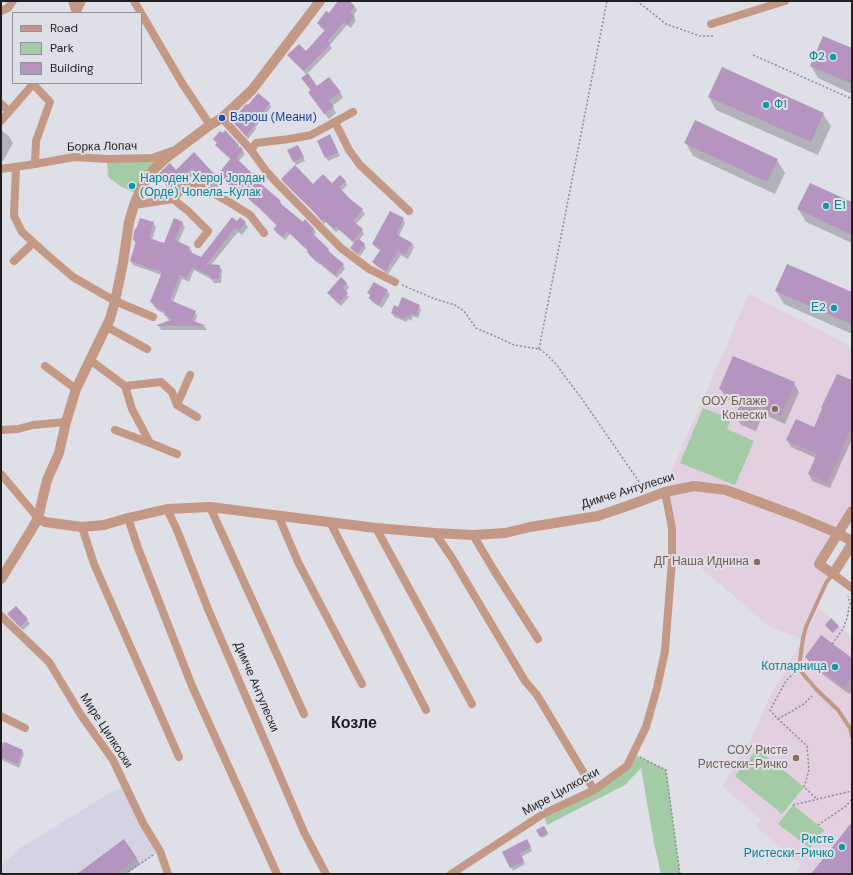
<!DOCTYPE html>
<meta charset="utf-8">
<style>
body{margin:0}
#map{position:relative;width:853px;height:875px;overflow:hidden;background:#dfdfe8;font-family:"DM Sans",sans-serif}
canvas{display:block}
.frame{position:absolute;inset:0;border:2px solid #1f1f22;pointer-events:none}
.legend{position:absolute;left:12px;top:12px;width:130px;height:72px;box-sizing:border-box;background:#dfdfe8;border:1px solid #929299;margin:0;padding:5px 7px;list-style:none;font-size:12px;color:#1f1f22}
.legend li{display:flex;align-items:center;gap:8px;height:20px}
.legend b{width:20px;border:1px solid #929299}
</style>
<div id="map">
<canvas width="853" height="875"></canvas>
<div class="frame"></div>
<ul class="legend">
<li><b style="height:5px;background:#c39884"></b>Road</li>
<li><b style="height:11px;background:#a2cba6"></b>Park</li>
<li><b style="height:11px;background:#b595bf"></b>Building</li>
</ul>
</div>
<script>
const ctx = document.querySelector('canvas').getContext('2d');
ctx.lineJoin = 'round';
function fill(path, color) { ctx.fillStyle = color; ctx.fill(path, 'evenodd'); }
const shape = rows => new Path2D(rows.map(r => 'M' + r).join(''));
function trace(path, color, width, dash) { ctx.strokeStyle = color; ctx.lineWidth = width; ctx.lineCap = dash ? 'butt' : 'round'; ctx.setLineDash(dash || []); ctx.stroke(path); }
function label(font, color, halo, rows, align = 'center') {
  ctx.font = font + ' "DM Sans",sans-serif'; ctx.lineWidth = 4; ctx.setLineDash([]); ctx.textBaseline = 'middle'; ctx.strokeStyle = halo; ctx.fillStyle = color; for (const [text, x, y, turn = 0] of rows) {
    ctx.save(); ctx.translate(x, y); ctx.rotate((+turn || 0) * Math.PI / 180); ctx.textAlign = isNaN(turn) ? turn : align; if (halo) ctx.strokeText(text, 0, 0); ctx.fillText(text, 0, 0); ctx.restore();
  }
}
fill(shape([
 [125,784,160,851,125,874,1,874,1,866,20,848]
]), '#d4d3e4');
fill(shape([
 [749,294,852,347,852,511,819,564,833,574,826,583,804,636,819,609,852,636,852,874,795,874,801,865,756,827,761,820,722,786,751,740,771,694,803,639,771,628,687,556,672,560,665,492,672,470]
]), '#e2d0e0');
fill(shape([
 [166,158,139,195,120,186,108,177,107,159],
 [703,408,731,419,727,429,754,441,735,485,680,463],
 [757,749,804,787,782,814,735,776],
 [633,754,666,770,680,874,661,874,654,843,641,768,625,785,547,825,543,814,594,790,627,766],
 [793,805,824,830,810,848,778,824]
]), '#a2cba6');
fill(shape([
 [339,1,347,1,354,6,357,10,353,16,356,20,351,28,347,25,330,45,332,48,307,74,317,88,340,92,343,98,332,106,336,113,329,119,313,99,311,91,306,84,307,75,291,59,289,56,306,52,325,31,320,27,318,23,329,15],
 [852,49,852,94,818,78,811,66],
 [709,97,823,114,831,126,818,155,716,110],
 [269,103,271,107,255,128,256,129,248,139,236,125,234,121],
 [2,131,8,135,13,143,3,161,1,160],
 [214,139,238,145,245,154,238,162,254,177,257,181,280,202,283,206,303,224,314,229,316,233,313,236,328,250,343,265,345,269,337,278,320,264,320,265,310,256,308,252,308,251,290,234,285,240,277,233,274,229,277,226,257,206,256,206,244,195,242,197,221,178,219,174,231,160,219,149,216,145,217,144],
 [332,139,340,156,328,161,326,158],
 [686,143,777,160,785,173,775,194,693,156],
 [300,150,305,161,296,165,294,162],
 [194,154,218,179,221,184,214,190,208,187,195,173,172,193,162,180,158,175,175,171],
 [282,179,313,185,332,185,345,181,347,185,341,191,362,210,365,214,356,224,362,230,364,234,359,240,364,244,366,248,360,256,354,252,351,248,355,244,339,230,336,232,326,222,324,224,314,212,284,183],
 [852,203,852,243,806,222,798,209],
 [403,219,405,223,399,236,412,243,414,247,408,259,401,255,388,274,376,266,373,262,381,251,375,247,373,244],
 [237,222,245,223,248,227,242,235,238,232,211,265,219,266,222,270,221,283,214,283,211,279,194,270,189,282,182,279,173,302,195,312,197,316,195,322,205,327,207,330,161,330,158,325,171,321,168,319,165,314,157,310,151,302,162,275,133,265,131,261,136,244,134,240,153,223,156,227,152,240,164,244,182,223,185,227,178,243,190,248,192,252,191,254,201,259],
 [341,279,347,284,349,288,345,292,349,297,341,306,331,297,329,293],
 [387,291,390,295,382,308,372,302,370,298,371,297,368,293],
 [776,291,852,293,852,334,784,304],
 [419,306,421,310,418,318,413,316,411,321,408,319,407,322,394,317,392,313,398,308],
 [852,381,852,439,830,488,812,481,809,474,816,458,791,447,787,440,815,428],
 [794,383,799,392,785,424,763,414,756,431,741,425,736,416,741,405,725,398,721,389],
 [16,607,27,620,30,624,23,630,11,618,8,614],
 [838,625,839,627,833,633,826,626],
 [806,657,852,660,852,691,849,694,811,666],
 [1,741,22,751,24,754,19,768,2,760],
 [544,827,548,835,542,838,538,830],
 [527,841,532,851,521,857,525,864,513,871,503,853],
 [136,858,140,864,127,874,79,874]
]), '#0003');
fill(shape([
 [338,1,349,1,355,6,350,12,355,16,348,25,344,22,328,41,330,44,304,71,287,55,299,44,306,51,325,30,317,23,326,11,329,13],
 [823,36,852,48,852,84,810,66],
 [722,67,824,113,811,142,708,97],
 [308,73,317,86,329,77,341,92,329,100,334,107,324,114,308,92,311,90,301,78],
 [258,93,270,103,254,124,255,125,246,136,232,121,245,105,247,104,248,105],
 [695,120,778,159,767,182,684,143],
 [225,130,239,145,237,148,241,147,243,150,236,158,255,176,254,178,281,201,280,203,303,222,305,219,314,229,311,232,329,249,328,251,344,264,335,275,318,261,317,262,307,252,308,250,287,231,282,237,273,229,277,225,254,203,241,192,240,193,218,174,231,158,215,145,217,143,213,139,220,131,223,133],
 [330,134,338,152,325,158,317,141],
 [298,145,304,157,293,162,287,150],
 [194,152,218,178,211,186,204,182,192,168,169,188,157,175,170,163,176,170],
 [295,165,313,184,323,174,332,183,340,175,346,181,339,187,349,198,363,209,353,221,363,229,353,241,336,226,334,229,323,219,322,221,313,211,281,179],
 [810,183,852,202,852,235,797,209],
 [390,211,404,218,396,234,412,243,405,255,398,251,386,271,372,262,381,249,372,244],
 [232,217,237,221,240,217,246,222,239,231,235,228,207,264,220,265,219,279,210,279,211,276,192,267,187,278,180,275,170,300,196,311,192,320,206,326,157,326,157,325,173,319,164,315,166,312,154,306,155,304,150,302,162,272,130,261,136,241,133,240,134,231,135,229,136,229,140,218,154,222,149,238,164,243,174,218,183,222,175,240,190,247,188,251,201,257],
 [358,238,365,244,357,253,350,248],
 [787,264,852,292,852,325,775,291],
 [341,277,347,283,343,288,348,293,339,303,327,293],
 [374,282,388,290,379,305,368,298,371,295,367,293],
 [402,297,420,305,416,315,411,313,409,317,406,316,404,319,391,313,394,305,398,307],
 [733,356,795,382,781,416,758,406,751,423,735,416,742,399,719,389],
 [837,374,852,380,852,426,827,483,808,474,817,454,786,440,796,419,814,427,822,409,821,408],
 [16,606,28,619,20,627,7,614],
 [831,618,838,625,832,632,825,625],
 [821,635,852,658,852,676,844,687,805,657],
 [5,742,23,750,17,764,1,757,1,750],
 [852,822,852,874,811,874],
 [544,826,548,833,540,837,536,830],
 [124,839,137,858,115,874,77,874],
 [527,839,531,847,520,853,524,861,510,868,502,852]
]), '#b595bf');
trace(shape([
 [637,1,666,24,700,36,714,36],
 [753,55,852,99],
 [402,285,435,299,455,305,464,311,476,328,499,338,514,345,539,349,545,353,555,363,582,399,644,489],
 [539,349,607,1],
 [832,644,843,629,847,618,850,603,848,596],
 [794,673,786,681,770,710,778,719,807,746,809,770,804,787,818,800],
 [778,719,804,704,812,696],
 [640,757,666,770,680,874],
 [793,805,852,791],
 [818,825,846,806,852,799],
 [125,874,153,855]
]), '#8c8c93', 1.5, [2, 2]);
trace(shape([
 [832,575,826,583,806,627,803,638,799,667,803,674,817,690,838,710,850,728,852,736]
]), '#c39884', 4);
trace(shape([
 [72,1,76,13],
 [134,1,141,13],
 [1,11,8,8,13,1],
 [76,13,82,1],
 [141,13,182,83,210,125],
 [711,24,785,1],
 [33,84,50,102,36,141,35,164],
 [1,104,9,111],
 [222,118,251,150,266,171,276,182,341,248,369,269,395,282],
 [1,121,34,83],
 [335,122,349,150,360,165,409,211],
 [251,150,256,143,289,139,311,135,353,112],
 [16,167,14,216,22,232,45,253,73,277,115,301,153,317],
 [1,169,35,164,74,157,107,159,152,158,172,151],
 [173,199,183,188,200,186,229,202,250,215,264,233],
 [134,205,173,199,188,211,208,231,198,244],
 [14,261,33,243],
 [107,327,147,349],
 [90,360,125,386,132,409,150,443],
 [45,366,76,389],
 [125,386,161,382,172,392,177,405,197,417],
 [177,405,190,375],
 [1,430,18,429,33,425,66,422],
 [115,430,150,443,177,454],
 [1,474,38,518],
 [210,507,304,714],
 [167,509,177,530,208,609,271,755,304,832,326,874],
 [278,515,298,562,362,684],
 [128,518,138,548,192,686,277,874],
 [330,522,426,710],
 [82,527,94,564,179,757],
 [376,528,472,704],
 [435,533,452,558,525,681,537,695,594,790],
 [473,535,495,572,538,639],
 [833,574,852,588],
 [1,616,49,662,81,715,113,760,143,823,160,851,168,874],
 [1,716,25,728],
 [451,874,543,814,594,790,627,766,646,727,657,688,665,651,672,560,672,528,665,492]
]), '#c39884', 8);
trace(shape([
 [852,511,819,564,833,574,852,544],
 [38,518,45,522,82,527,104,525,128,518,167,509,210,507,376,528,435,533,473,535,505,533,530,527,598,516,630,505,665,492,694,486,726,490,794,515,837,533,852,541],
 [1,579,32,529,38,518,47,480,59,453,66,422,76,389,110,319,115,301,123,263,129,222,134,205,143,184,152,171,166,158,210,125,222,118,252,90,320,1]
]), '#c39884', 10);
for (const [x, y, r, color] of [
 [833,57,4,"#0f9aa8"],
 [766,105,4,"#0f9aa8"],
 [222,118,4,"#1a4fb4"],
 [132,186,4,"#0f9aa8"],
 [826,206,4,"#0f9aa8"],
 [834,308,4,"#0f9aa8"],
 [775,409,4,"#8d6e63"],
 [757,562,4,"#8d6e63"],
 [835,667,4,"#0f9aa8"],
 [796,758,4,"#8d6e63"],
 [842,847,4,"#0f9aa8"]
]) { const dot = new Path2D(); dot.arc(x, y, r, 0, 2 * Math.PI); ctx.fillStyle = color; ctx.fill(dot); trace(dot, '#dfdfe8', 1.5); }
label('12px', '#0d838f', '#dfdfe8', [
 ["Ф2",825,57],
 ["Ф1",774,105,"left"],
 ["Народен Херој Јордан",140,179,"left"],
 ["(Орде) Чопела-Кулак",140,193,"left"],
 ["Е1",834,206,"left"],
 ["Е2",826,308],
 ["Котларница",827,667],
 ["Ристе",834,840],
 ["Ристески-Ричко",834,854]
], 'right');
label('12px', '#164399', '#dfdfe8', [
 ["Варош (Меани)",230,118]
], 'left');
label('12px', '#1f1f22', '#dfdfe8', [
 ["Борка Лопач",102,147,-1],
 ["Димче Антулески",628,491,-17],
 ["Димче Антулески",256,687,67],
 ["Мире Цилкоски",106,731,57],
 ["Мире Цилкоски",561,792,-29]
]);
label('12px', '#785e54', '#dfdfe8', [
 ["ООУ Блаже",767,402],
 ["Конески",767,416],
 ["ДГ Наша Иднина",749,562],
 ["СОУ Ристе",788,751],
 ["Ристески-Ричко",788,765]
], 'right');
label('bold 16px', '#1f1f22', '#dfdfe8', [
 ["Козле",354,724]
]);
</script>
